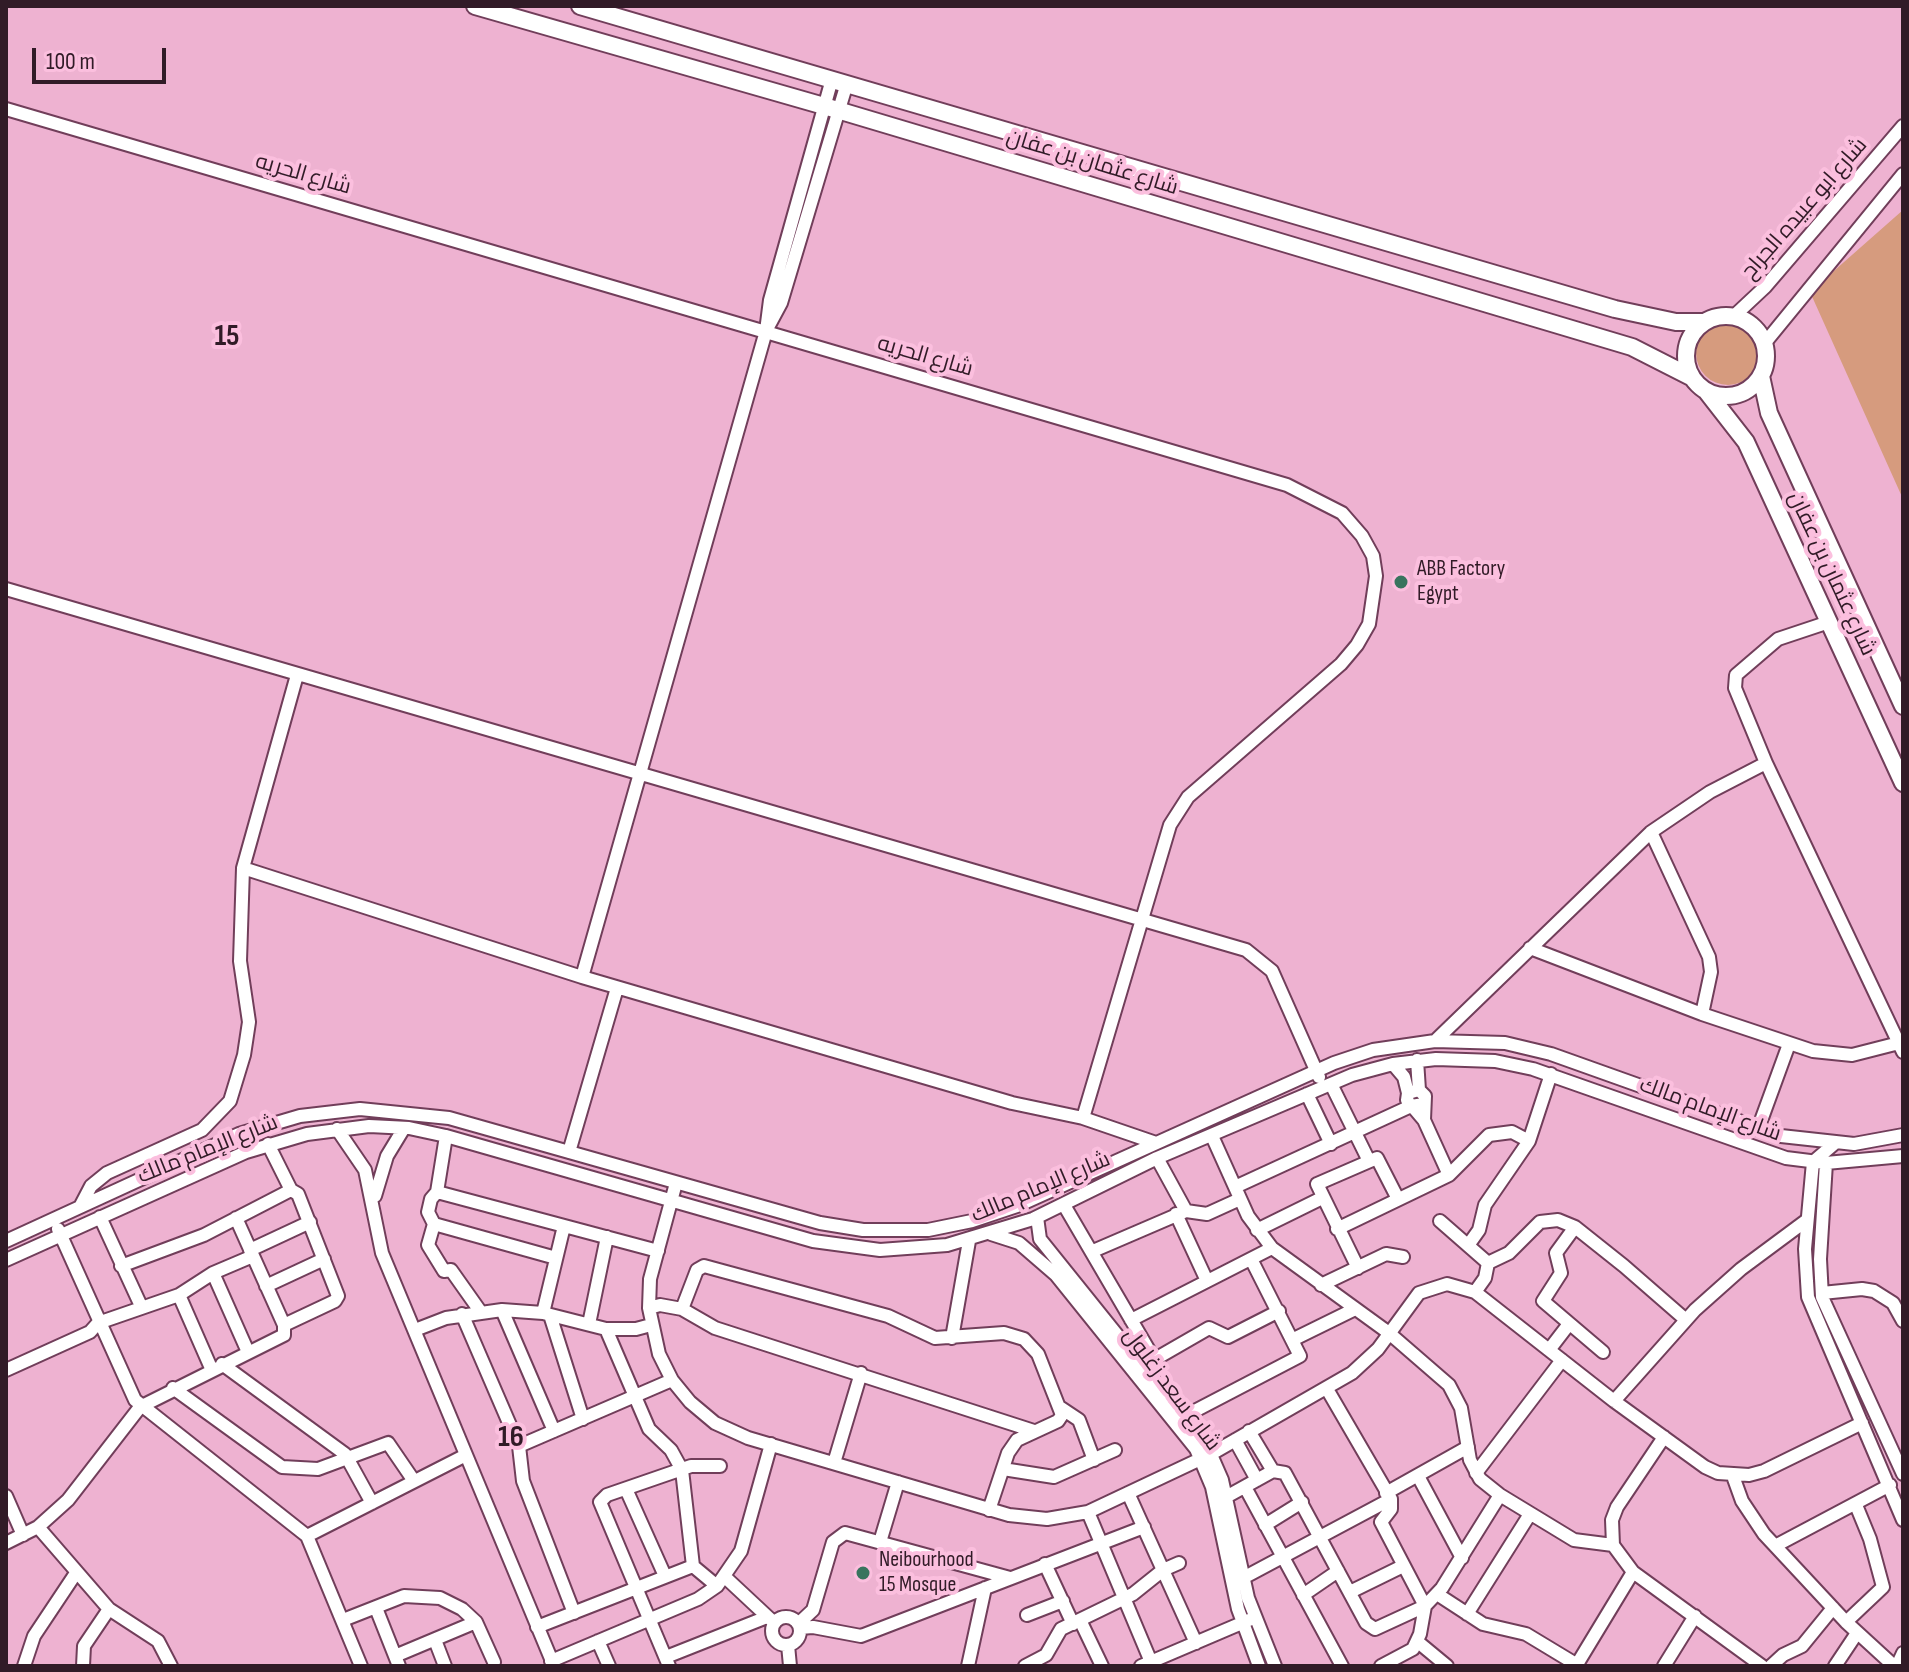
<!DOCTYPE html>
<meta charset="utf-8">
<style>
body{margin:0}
#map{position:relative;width:1909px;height:1672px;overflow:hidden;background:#eeb2d1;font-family:"Sofia Sans Condensed",sans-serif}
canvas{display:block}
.frame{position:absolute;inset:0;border:8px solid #311b27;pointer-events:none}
.scale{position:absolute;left:32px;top:48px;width:134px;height:36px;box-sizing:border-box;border:4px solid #311b27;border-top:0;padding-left:10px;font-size:24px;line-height:28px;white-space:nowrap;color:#311b27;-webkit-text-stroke:6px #fbbfde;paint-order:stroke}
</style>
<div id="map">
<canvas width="1909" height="1672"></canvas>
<div class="frame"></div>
<div class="scale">100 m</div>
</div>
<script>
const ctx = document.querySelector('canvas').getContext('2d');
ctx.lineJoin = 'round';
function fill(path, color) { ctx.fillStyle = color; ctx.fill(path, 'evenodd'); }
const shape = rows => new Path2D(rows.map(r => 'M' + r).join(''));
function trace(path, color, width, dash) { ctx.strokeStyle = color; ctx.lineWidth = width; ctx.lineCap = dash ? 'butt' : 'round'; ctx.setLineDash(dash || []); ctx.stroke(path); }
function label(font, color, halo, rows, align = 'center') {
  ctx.font = font + ' "Sofia Sans Condensed",Cairo,sans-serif'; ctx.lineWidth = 8; ctx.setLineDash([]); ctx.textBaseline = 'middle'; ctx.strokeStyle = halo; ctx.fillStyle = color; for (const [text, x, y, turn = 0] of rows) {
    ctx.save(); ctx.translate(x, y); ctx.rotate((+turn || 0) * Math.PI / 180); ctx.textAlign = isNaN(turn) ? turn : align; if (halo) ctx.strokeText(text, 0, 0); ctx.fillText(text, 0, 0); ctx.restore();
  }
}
fill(shape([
 [1903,210,1903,499,1810,292],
 '1696 353a32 32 0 1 1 64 0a32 32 0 1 1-64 0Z'
]), '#d69b7e');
const minor = shape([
 [6,109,1287,485,1342,513,1362,536,1373,556,1376,576,1369,624,1357,645,1341,664,1188,797,1170,825,1083,1118,1012,1103,582,977],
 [1734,316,1765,287,1903,126],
 [766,331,781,303,847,83],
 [1764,344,1903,174],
 [6,589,1246,950,1272,971,1319,1077],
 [297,675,243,868,582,977,766,331,770,300,832,79],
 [1766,763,1735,688,1736,675,1778,639,1829,622],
 [1651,832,1709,957,1711,972,1702,1014],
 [1530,948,1702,1014,1813,1051,1852,1055,1899,1043],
 [1435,1041,1651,832,1710,792,1766,763,1903,1052],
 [1417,1060,1419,1090],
 [1393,1064,1404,1077,1408,1093],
 [1331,1084,1369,1161],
 [1307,1094,1331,1144],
 [1424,1104,1411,1106,1407,1100,1408,1093,1419,1090,1425,1096,1424,1120],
 [1413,1107,1424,1120,1449,1175],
 [1083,1118,1156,1143],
 [337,1129,365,1170,382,1253,554,1666],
 [1758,1129,1789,1044],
 [446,1136,437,1192,431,1199,428,1212,434,1224,428,1245,444,1271,451,1270,480,1311],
 [1212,1136,1248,1216,1272,1248,1389,1333,1449,1385,1461,1408,1470,1460,1480,1479,1500,1495,1574,1540,1613,1545],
 [268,1144,291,1190,298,1194,338,1296,335,1301,284,1325],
 [1834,1144,1813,1162,1805,1249,1808,1297,1903,1520],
 [569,1152,617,988],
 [1157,1158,1186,1211],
 [1826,1163,1820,1259,1822,1297,1903,1474],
 [676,1183,650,1279,649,1308,659,1354,672,1380,690,1402,715,1423,748,1438,1009,1515,1047,1519,1088,1512,1211,1454,1352,1373,1378,1349,1419,1293,1447,1284,1475,1292,1614,1401,1705,1467,1718,1473,1749,1475,1764,1471,1862,1423],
 [1235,1187,1411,1106],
 [437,1192,658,1251],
 [375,1196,387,1156,404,1128],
 [1064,1205,1154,1359],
 [80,1207,91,1186,107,1173,202,1130,230,1101,244,1055,249,1022,240,961,243,868],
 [1176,1214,1207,1281],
 [100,1217,141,1306],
 [1037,1217,1040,1239,1208,1448,1222,1480,1248,1598,1275,1666],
 [1440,1221,1488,1263,1485,1278,1475,1292],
 [434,1224,556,1258],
 [1575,1227,1556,1253,1561,1273,1543,1301,1603,1352],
 [58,1229,135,1400,307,1536,361,1666],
 [1337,1229,1449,1175,1489,1135,1512,1132,1529,1141],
 [1257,1230,1322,1198],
 [991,1234,1019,1243,1056,1275,1196,1449,1212,1487,1238,1609,1259,1666],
 [6,1241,239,1134,300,1116,360,1109,449,1118,820,1223,863,1230,928,1230,972,1221,1017,1206,1334,1063,1373,1050,1435,1041,1505,1043,1551,1054,1781,1136,1854,1144,1903,1135],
 [1469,1244,1479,1230,1485,1205,1529,1141,1551,1074],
 [250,1250,310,1222],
 [1093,1251,1186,1211,1207,1214,1240,1199],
 [6,1260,246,1152,307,1134,369,1126,409,1128,446,1136,813,1241,880,1250,947,1245,1033,1219,1157,1158,1352,1075,1393,1064,1436,1059,1495,1061,1533,1069,1786,1158,1826,1163,1903,1156],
 [1488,1263,1509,1253,1540,1222,1558,1220,1575,1227,1624,1266,1686,1320],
 [121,1266,204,1235,291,1190],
 [1358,1268,1317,1184,1377,1158,1398,1199],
 [213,1273,248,1352],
 [1321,1285,1386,1254,1403,1257],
 [266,1286,324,1259],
 [1822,1293,1862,1289,1874,1291,1893,1303,1903,1321],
 [179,1295,211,1368],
 [649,1308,660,1305,682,1309,715,1328,1034,1431],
 [682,1309,697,1270,704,1266,888,1316,935,1338,1004,1333,1024,1339,1038,1354,1062,1415,1058,1421,1017,1440,1008,1453,989,1510],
 [502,1310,554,1431],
 [543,1313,564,1226],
 [462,1314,519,1446,523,1481,574,1613],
 [550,1315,583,1419],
 [1131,1320,1272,1248],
 [589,1324,607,1237],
 [606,1329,649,1429,671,1450,682,1470,693,1566,717,1586],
 [415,1330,446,1318,502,1310,543,1313,606,1329,636,1329,651,1325],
 [952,1338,969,1241],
 [1294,1339,1355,1309],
 [1549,1350,1569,1324],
 [1150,1362,1209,1328,1228,1337,1279,1311],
 [222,1364,345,1454,372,1503],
 [6,1370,90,1332,98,1323,179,1295,213,1273,253,1256],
 [173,1388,282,1467,318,1469,388,1443,414,1481],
 [1327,1389,1391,1499,1391,1509,1381,1522,1425,1606,1420,1634,1413,1649,1381,1666],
 [1614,1401,1695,1310,1741,1269,1807,1220],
 [1061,1408,1079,1420,1094,1460],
 [1185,1416,1300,1356,1251,1259],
 [1249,1431,1273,1471,1285,1473,1366,1623,1375,1629,1425,1606,1442,1588,1500,1495],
 [1664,1437,1617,1507,1612,1520,1613,1545,1633,1572,1762,1666],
 [1235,1440,1257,1480],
 [519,1446,672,1380],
 [834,1463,861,1373],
 [1003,1469,1054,1477,1115,1450],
 [1476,1473,1562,1360],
 [1418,1476,1462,1558],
 [1733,1476,1742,1501,1764,1534,1846,1622,1894,1666],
 [1245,1487,1342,1666],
 [626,1489,665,1576],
 [1128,1493,1196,1643],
 [1386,1493,1468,1447],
 [6,1496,23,1535],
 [1226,1497,1273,1471],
 [1088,1512,1151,1662],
 [1265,1525,1302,1502],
 [38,1527,109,1609,158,1641,171,1666],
 [307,1536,466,1455],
 [880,1542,898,1482],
 [6,1543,38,1527,68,1500,140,1407,284,1335,284,1325,236,1218],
 [1775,1546,1890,1485],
 [1045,1564,1073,1624],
 [725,1577,770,1619],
 [1243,1578,1391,1499],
 [1350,1592,1403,1566],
 [1437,1594,1483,1624,1526,1634,1579,1666],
 [1303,1595,1338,1571],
 [376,1608,399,1666],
 [1467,1614,1530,1514],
 [1027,1615,1063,1601],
 '772 1631a14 14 0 1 1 28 0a14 14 0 1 1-28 0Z',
 [343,1620,404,1596,440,1598,462,1609,476,1622,494,1662],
 [1080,1620,1102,1666],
 [1846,1622,1883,1587,1870,1539,1856,1505],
 [798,1624,813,1610,833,1542,845,1533,1010,1578],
 [537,1627,693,1566],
 [800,1628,813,1627,861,1636,1144,1527],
 [435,1640,445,1666],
 [598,1641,609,1666],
 [1418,1642,1447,1666],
 [788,1645,790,1666],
 [395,1656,476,1622],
 [666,1657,767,1617],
 [551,1661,698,1599,717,1586,741,1551,771,1444],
 [24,1666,34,1636,76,1573],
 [83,1666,84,1646,109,1609],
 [669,1666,600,1502,607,1495,691,1466,720,1466],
 [968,1666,985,1588],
 [1025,1666,1046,1655,1061,1629,1133,1594,1163,1570,1179,1563],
 [1141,1666,1249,1620],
 [1576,1666,1633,1572],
 [1664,1666,1695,1616],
 [1771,1666,1783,1655,1802,1646,1833,1608],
 [1835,1666,1857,1633],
 [1897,1666,1903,1653]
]);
const major = shape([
 [475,6,824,106,1632,347,1691,377],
 [580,6,1615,309,1676,322,1704,322],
 '1686 356a40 40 0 1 1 80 0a40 40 0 1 1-80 0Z',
 [1761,376,1769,413,1903,706],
 [1707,392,1746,442,1903,783]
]);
trace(minor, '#713e5a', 16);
trace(major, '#713e5a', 20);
trace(minor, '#fff', 12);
trace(major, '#fff', 16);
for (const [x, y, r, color] of [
 [1401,582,8,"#39745e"],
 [863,1573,8,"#39745e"]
]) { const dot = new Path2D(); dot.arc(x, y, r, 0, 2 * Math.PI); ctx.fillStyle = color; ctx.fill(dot); trace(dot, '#fbbfde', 3); }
label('22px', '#311b27', '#fbbfde', [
 ["شارع عثمان بن عفان",1092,163,17],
 ["شارع الحريه",303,175,16],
 ["شارع ابو عبيده الجراح",1805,209,-49],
 ["شارع الحريه",925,357,16],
 ["شارع عثمان بن عفان",1831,574,65],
 ["شارع الإمام مالك",1710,1110,20],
 ["شارع الإمام مالك",208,1150,-22],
 ["شارع الإمام مالك",1041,1188,-23],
 ["شارع سعد زغلول",1171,1390,53]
]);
label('22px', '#311b27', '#fbbfde', [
 ["ABB Factory",1417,569],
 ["Egypt",1417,594],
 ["Neibourhood",879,1560],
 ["15 Mosque",879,1585]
], 'left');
label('bold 30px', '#311b27', '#fbbfde', [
 ["15",227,337],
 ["16",511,1438]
]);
</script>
